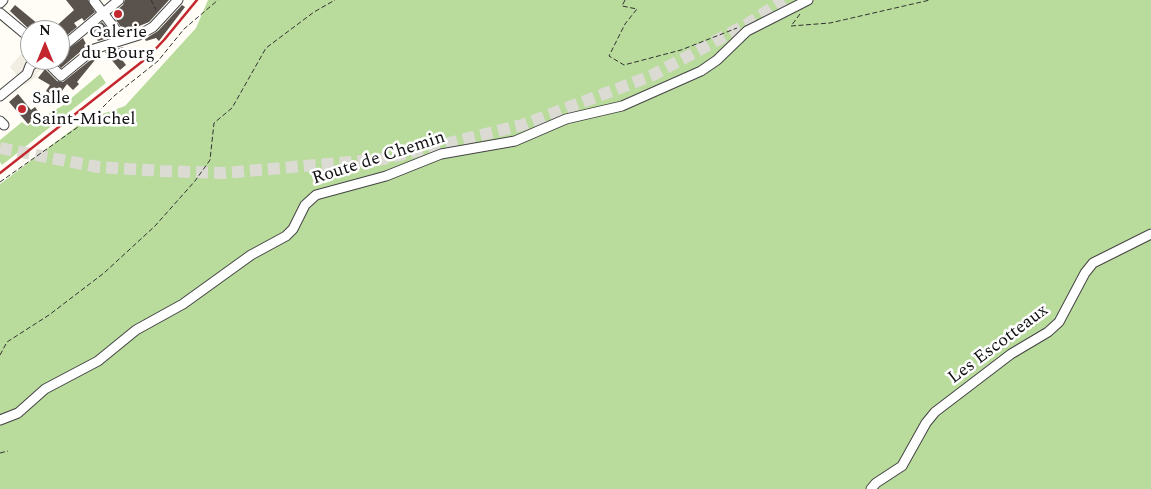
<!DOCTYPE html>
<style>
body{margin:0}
#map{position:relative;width:1151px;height:489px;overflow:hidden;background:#fffdf5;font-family:Spectral,serif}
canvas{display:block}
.north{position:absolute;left:20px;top:20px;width:50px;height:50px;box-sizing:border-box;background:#fff;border:1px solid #a0a0a0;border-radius:50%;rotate:0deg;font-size:14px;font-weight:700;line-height:20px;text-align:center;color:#111}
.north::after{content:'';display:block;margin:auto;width:18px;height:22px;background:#c4262e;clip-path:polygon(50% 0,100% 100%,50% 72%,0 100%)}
</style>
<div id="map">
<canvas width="1151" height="489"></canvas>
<div class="north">N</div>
</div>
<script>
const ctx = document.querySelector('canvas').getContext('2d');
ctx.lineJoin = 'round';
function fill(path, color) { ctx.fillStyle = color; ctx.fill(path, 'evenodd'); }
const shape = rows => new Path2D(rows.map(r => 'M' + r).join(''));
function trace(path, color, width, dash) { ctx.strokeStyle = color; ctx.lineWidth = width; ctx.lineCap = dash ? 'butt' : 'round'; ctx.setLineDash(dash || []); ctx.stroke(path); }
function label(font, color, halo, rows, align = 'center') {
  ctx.font = font + ' Spectral,serif'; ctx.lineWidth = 5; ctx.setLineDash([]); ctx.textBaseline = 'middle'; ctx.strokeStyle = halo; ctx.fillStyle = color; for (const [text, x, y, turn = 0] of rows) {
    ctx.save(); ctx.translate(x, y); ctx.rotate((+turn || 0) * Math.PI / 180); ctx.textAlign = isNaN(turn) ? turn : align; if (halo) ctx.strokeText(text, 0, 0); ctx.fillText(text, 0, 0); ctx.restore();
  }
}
fill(shape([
 [208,0,1151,0,1151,489,0,489,0,184,85,120,125,106,196,28],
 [100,74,106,83,2,165,0,162,0,140,22,122,27,126,62,106]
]), '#b9dc9c');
fill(shape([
 [30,44,30,60,50,60,48,67,46,69,44,67,36,74,38,78,36,77,25,85,10,67]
]), '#f1ede2');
fill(shape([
 [66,0,88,0,95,12,84,21,82,18,74,23,77,27,60,41,60,30,52,30,74,10],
 [125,0,169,0,149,22,120,34,121,27,112,14,123,5],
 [15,5,38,24,33,30,30,30,10,11],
 [182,5,185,7,159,41,156,38,146,41,145,39,158,31],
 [102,22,115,36,98,41,91,31],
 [83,38,87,46,61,68,55,61,60,60,60,55],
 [123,47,124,49,117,53,126,65,120,70,105,52],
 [93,58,95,60,77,82,79,84,73,90,67,84,57,98,46,91,50,85,38,78,45,69,57,81,63,82],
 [18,94,31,110,35,107,40,114,28,124,9,102]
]), '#5a524d');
trace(shape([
 [0,148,98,167,162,171,225,173,384,159,522,125,651,76,749,23,784,0]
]), '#dbdad3', 12, [12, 6]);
const minor = shape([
 [94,1,116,30],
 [0,3,3,0],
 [0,13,30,38],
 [60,49,119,0],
 [45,60,61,76,94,49,139,35,153,27,178,0],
 [0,96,27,74,30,66,37,61,45,60],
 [0,121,4,125],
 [0,420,18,413,45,389,98,361,136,330,183,304,251,255,286,236,293,229,305,205,316,195,386,176,441,154,515,141,566,119,622,106,701,71,717,60,747,31,808,0],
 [871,489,876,483,902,466,926,423,935,412,1011,354,1048,332,1059,322,1085,273,1093,263,1151,234]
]);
trace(minor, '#444', 11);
trace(shape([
 [151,0,156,10],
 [625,0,622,6,637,9,625,24,609,56,624,65,681,50,737,28],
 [800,14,791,26,830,23,930,0],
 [0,182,95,115,114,96,158,61,184,29,218,0],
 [0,355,7,342,49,315,104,273,155,226,195,181,210,160,214,123,232,108,266,48,314,12,335,0],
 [0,453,8,451]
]), '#333', 1, [5, 2.5]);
trace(minor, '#fff', 9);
trace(shape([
 [0,173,148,57,164,40,197,0]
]), '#c4262e', 2.5);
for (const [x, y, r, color] of [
 [118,14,5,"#c4262e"],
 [22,109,5,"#c4262e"]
]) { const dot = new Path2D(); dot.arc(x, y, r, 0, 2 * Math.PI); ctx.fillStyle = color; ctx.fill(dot); trace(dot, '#fff', 2); }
label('18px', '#111', '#fff', [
 ["Galerie",118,33],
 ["du Bourg",118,54],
 ["Salle",32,99,"left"],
 ["Saint-Michel",32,120,"left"]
]);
label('18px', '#111', '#fff', [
 ["Route de Chemin",379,159,-18],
 ["Les Escotteaux",999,345,-37]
]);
</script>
